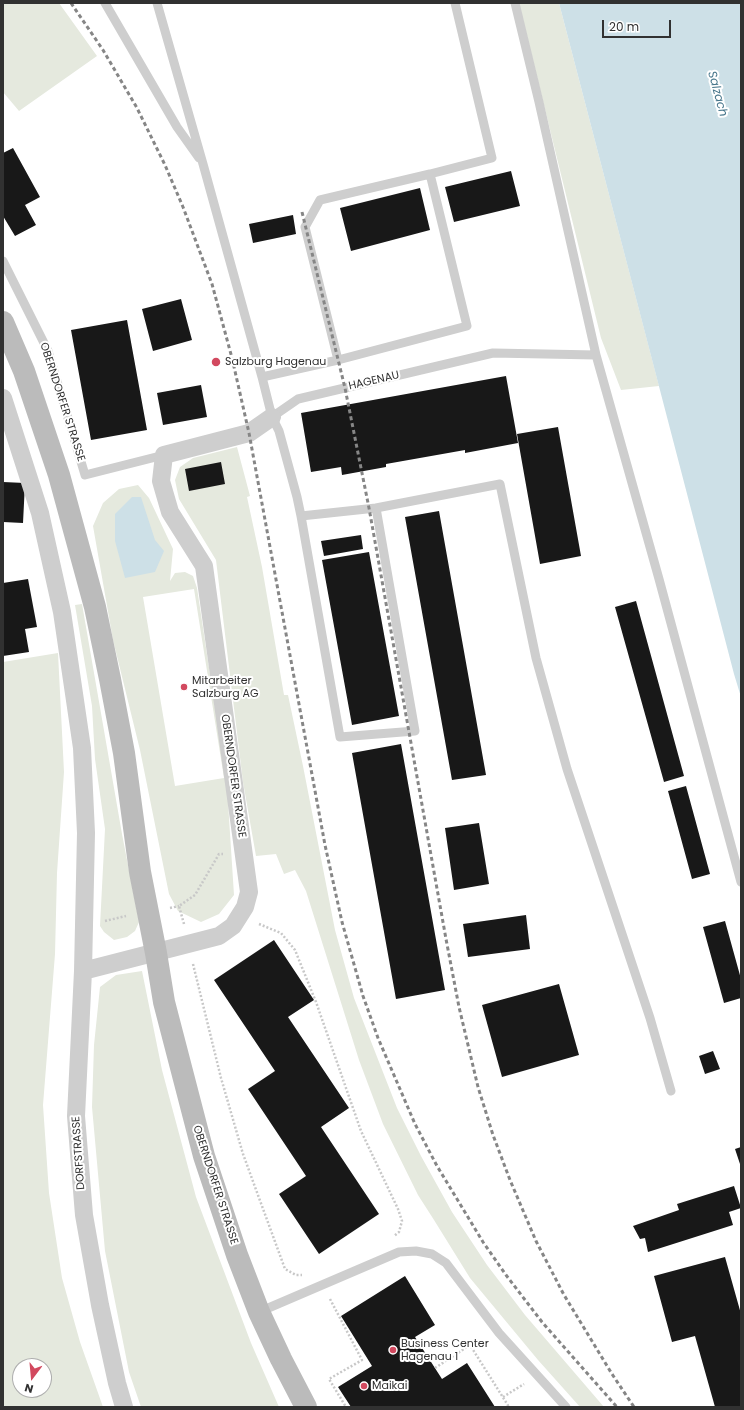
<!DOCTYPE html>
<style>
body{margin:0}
#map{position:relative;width:744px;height:1410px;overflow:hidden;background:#fff;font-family:Poppins,sans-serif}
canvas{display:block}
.frame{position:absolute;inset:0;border:4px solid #313131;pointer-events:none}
.north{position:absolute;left:12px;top:1358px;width:40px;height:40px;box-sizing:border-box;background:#fff;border:1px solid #adadad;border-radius:50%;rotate:196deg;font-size:11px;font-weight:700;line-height:16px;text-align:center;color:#313131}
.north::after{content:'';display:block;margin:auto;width:14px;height:18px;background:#d2495f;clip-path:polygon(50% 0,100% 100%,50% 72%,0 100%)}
.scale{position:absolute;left:602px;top:20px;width:69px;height:18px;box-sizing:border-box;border:2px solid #313131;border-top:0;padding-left:5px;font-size:12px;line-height:14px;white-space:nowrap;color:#313131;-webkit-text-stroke:3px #fff;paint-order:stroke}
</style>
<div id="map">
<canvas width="744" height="1410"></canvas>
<div class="frame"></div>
<div class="north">N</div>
<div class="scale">20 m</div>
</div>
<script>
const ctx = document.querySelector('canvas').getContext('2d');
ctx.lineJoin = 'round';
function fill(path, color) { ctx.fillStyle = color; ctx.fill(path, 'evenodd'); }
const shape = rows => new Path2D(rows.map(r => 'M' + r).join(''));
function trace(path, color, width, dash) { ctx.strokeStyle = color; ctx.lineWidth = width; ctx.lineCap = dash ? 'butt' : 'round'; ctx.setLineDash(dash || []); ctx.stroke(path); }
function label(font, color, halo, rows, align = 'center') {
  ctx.font = font + ' Poppins,sans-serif'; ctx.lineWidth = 4; ctx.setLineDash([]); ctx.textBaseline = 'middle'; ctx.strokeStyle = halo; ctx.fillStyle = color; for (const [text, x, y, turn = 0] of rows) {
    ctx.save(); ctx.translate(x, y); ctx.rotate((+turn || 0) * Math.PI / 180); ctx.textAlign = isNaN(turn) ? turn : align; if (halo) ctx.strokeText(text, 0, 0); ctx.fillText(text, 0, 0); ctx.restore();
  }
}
fill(shape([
 [3,3,59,3,97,56,19,111,3,92],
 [519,3,559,3,659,386,621,390,601,338],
 [237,447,250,496,247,497,262,567,284,695,288,695,303,766,335,930,354,998,397,1108,421,1156,452,1212,487,1265,525,1315,604,1407,580,1407,538,1360,470,1278,434,1220,418,1195,383,1124,359,1060,306,891,295,870,284,874,276,854,256,856,243,782,216,560,179,499,175,480,180,467,193,458],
 [138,485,149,498,173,549,170,581,175,573,185,572,193,576,197,588,227,787,234,895,219,914,201,922,178,911,169,894,140,750,113,640,93,526,103,503,119,489],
 [194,589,224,778,175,786,143,597],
 [82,604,122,834,139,922,135,931,127,937,114,940,104,932,100,926,105,829,95,759,92,706,75,605],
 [58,653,64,772,57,873,55,954,43,1105,49,1193,62,1278,80,1342,103,1407,3,1407,3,662],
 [20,1366,44,1366,44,1390,20,1390],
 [142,971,162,1070,196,1197,251,1343,279,1407,141,1407,129,1372,105,1251,92,1107,94,1045,100,987,116,975]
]), '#e5e9de');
fill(shape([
 [559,3,741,3,741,697,734,674],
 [132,497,141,497,155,540,164,551,155,572,125,578,115,541,115,514]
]), '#cde0e7');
fill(shape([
 [13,148,40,197,25,205,36,225,15,236,3,216,3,153],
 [511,171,520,206,454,222,445,187],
 [420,188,430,230,351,251,340,208],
 [293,215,296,234,253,243,249,224],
 [181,299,192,340,153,351,142,309],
 [127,320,147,430,91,440,71,330],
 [506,376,518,443,465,453,465,450,386,464,386,467,342,475,341,467,311,472,301,413],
 [201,385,207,417,163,425,157,393],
 [558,427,581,556,540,564,517,434],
 [221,462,225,484,189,491,185,469],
 [3,482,25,483,23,523,3,522],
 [439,511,486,775,452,780,405,517],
 [361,535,363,549,324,556,321,541],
 [369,552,399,716,352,725,322,560],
 [28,579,37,627,25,629,29,652,3,656,3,583],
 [636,601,684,776,664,782,615,607],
 [401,744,445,990,396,999,352,753],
 [686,786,710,874,692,879,668,791],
 [479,823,489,884,454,890,445,828],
 [526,915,530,949,468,957,463,924],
 [725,921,741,979,741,998,724,1003,703,927],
 [274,940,314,1000,288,1017,349,1108,321,1127,379,1214,319,1254,279,1194,306,1176,248,1089,275,1071,214,980],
 [559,984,579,1055,502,1077,482,1005],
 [713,1051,720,1069,705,1074,699,1056],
 [741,1147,741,1167,735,1149],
 [734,1186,741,1208,729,1212,733,1225,648,1252,645,1238,640,1239,633,1226,679,1210,677,1204],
 [725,1257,741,1314,741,1407,715,1407,695,1336,672,1342,654,1276],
 [405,1276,435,1325,415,1337,442,1379,467,1363,495,1407,351,1407,338,1387,372,1366,341,1316]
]), '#181818');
trace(shape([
 [170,908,179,906],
 [105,921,126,916],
 [184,924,179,906,195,895,219,854,223,854],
 [259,924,281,933,295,950,316,1002,361,1131,398,1209,402,1221,399,1232,394,1236],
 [193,964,221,1078,243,1154,285,1269,296,1275,302,1275],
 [330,1299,362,1360,329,1379,346,1407],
 [435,1368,470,1345,509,1407],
 [503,1397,524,1384]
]), '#c8c8c8', 2.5, [2, 2]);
trace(shape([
 [105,3,177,127,199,158],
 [157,3,203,164,262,377,272,417,279,431,297,497,301,516,340,737,415,731,376,508,301,516],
 [515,3,539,102,596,355,659,579,741,882],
 [430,174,492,158,455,3],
 [3,261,48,351,85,475,164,455],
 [262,377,338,360,467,326,430,174,320,200,305,227,338,360],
 [272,417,298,399,493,353,596,355],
 [376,508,500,484,536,658,567,769,650,1018,671,1091],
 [259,1312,399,1252,416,1251,432,1254,446,1263,499,1333,566,1407]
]), '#cecece', 9);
trace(shape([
 [3,398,40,513,62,612,82,748,86,833,83,971,76,1116,84,1215,100,1305,117,1383,124,1407],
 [83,971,219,936,233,926,245,907,249,892,204,566,170,512,161,481,164,455,249,433,272,417]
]), '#cecece', 18);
trace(shape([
 [3,322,24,371,59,475,95,607,110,679,124,753,140,872,156,953,164,1002,204,1156,237,1255,259,1312,281,1359,306,1407]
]), '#bbb', 22);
trace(shape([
 [71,3,103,50,137,108,165,165,183,207,212,284,232,358,249,433,325,845,342,922,363,996,378,1038,415,1124,437,1166,483,1242,506,1275,542,1322,617,1407],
 [302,212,345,388,369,508,446,939,459,1007,478,1087,493,1135,510,1180,536,1241,564,1295,612,1374,634,1407]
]), '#868686', 3, [4, 3]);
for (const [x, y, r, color] of [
 [216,362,5,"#d2495f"],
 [184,687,4,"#d2495f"],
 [393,1350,4,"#d2495f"],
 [364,1386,4,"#d2495f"]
]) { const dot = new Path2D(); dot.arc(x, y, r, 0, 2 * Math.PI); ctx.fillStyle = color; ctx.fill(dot); trace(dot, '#fff', 1.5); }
label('11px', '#313131', '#fff', [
 ["Salzburg Hagenau",225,362],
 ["Mitarbeiter",192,681],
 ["Salzburg AG",192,694],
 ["Business Center",401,1344],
 ["Hagenau 1",401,1357],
 ["Maikai",372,1386]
], 'left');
label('11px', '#313131', '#fff', [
 ["HAGENAU",374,381,-13],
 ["OBERNDORFER STRASSE",62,402,72],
 ["OBERNDORFER STRASSE",233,776,82],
 ["DORFSTRASSE",79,1153,-94],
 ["OBERNDORFER STRASSE",215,1185,72]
]);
label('italic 12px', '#47768b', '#fff', [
 ["Salzach",717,94,75]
]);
</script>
